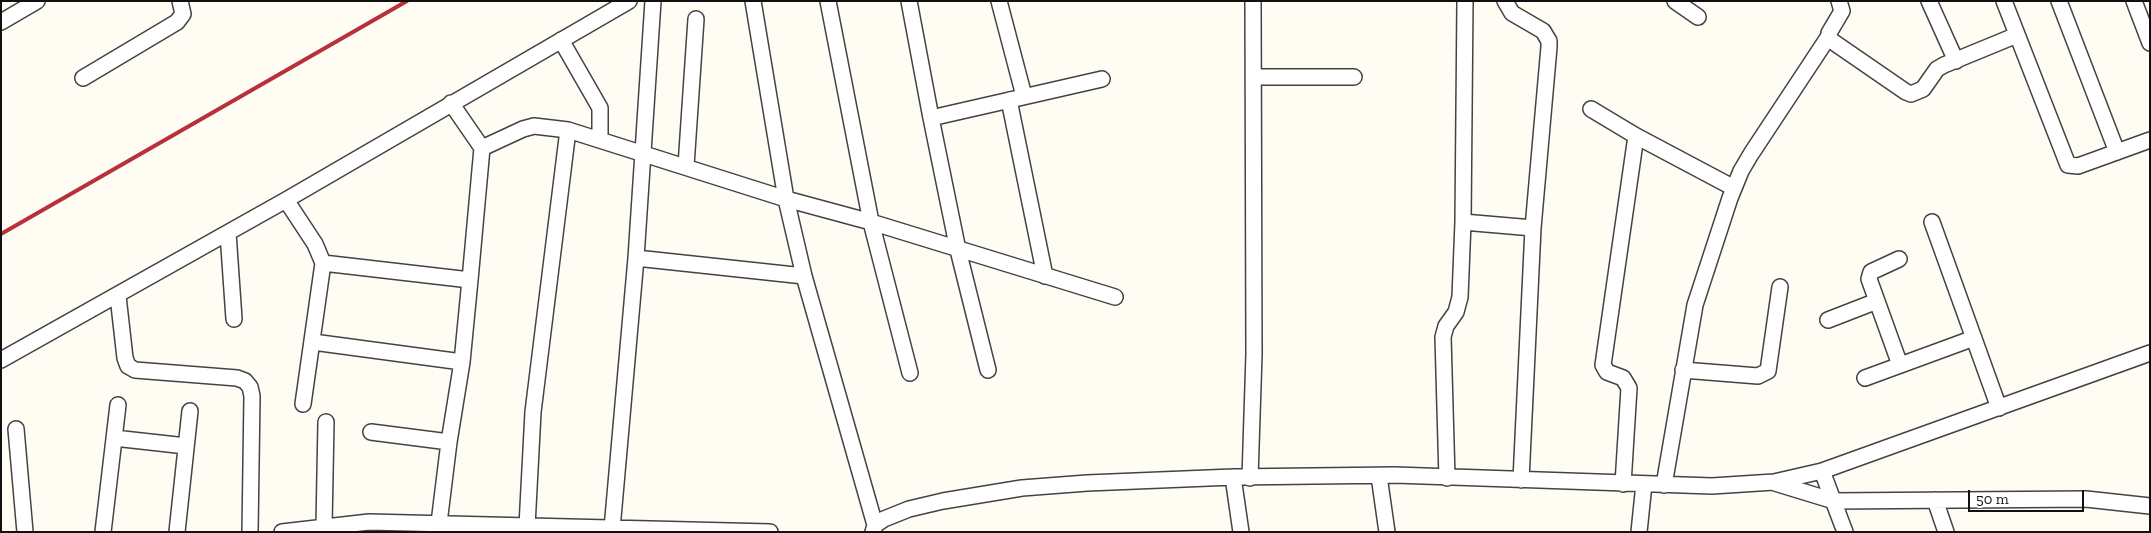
<!DOCTYPE html>
<style>
body{margin:0}
#map{position:relative;width:2151px;height:533px;overflow:hidden;background:#fefcf3;font-family:"Zilla Slab",serif}
canvas{display:block}
.frame{position:absolute;inset:0;border:2px solid #101010;pointer-events:none}
.scale{position:absolute;left:1968px;top:490px;width:116px;height:22px;box-sizing:border-box;border:2px solid #101010;border-top:0;padding-left:6px;font-size:15px;line-height:18px;white-space:nowrap;color:#101010;-webkit-text-stroke:4px #fff;paint-order:stroke}
</style>
<div id="map">
<canvas width="2151" height="533"></canvas>
<div class="frame"></div>
<div class="scale">50 m</div>
</div>
<script>
const ctx = document.querySelector('canvas').getContext('2d');
ctx.lineJoin = 'round';
const shape = rows => new Path2D(rows.map(r => 'M' + r).join(''));
function trace(path, color, width, dash) { ctx.strokeStyle = color; ctx.lineWidth = width; ctx.lineCap = dash ? 'butt' : 'round'; ctx.setLineDash(dash || []); ctx.stroke(path); }
const street = shape([
 [753,1,786,199,804,276,875,525],
 [828,1,871,222,910,373],
 [909,1,931,118],
 [999,1,1024,96],
 [1505,1,1512,13,1543,31,1549,41,1549,47,1533,228,1521,480],
 [1675,1,1698,17],
 [1839,1,1842,11,1829,33,1829,39,1906,92,1911,94,1923,89,1937,69,1944,65,2017,35],
 [1929,1,1956,61],
 [2004,1,2068,165,2078,166,2150,140],
 [2059,1,2117,152],
 [2134,1,2150,43],
 [1,22,37,1],
 [561,40,600,108,600,139],
 [1253,77,1354,77],
 [83,78,177,22,183,14,180,1],
 [1009,100,1045,276],
 [451,103,482,148,523,129,534,126,568,130,786,199,871,222,1115,297],
 [1591,109,1636,136,1734,188],
 [686,166,696,19],
 [286,200,315,244,323,263,303,404],
 [1463,222,1533,228],
 [1932,222,1999,408],
 [228,233,234,319],
 [636,258,804,276],
 [1899,259,1871,272,1869,279,1900,365],
 [323,263,470,280,482,148],
 [118,296,125,358,128,366,135,370,237,378,245,381,250,387,252,396,250,532],
 [1828,320,1877,301],
 [313,342,462,362],
 [1,360,286,200,629,1],
 [988,370,958,250,931,118,1102,79],
 [1683,370,1758,376,1768,371,1780,287],
 [1865,378,1974,338],
 [16,429,25,532],
 [371,432,449,442,462,362,470,280],
 [114,438,186,446],
 [1822,471,1845,532],
 [1379,476,1387,532],
 [1233,477,1241,532],
 [1250,478,1254,354,1253,1],
 [1447,478,1443,337,1446,326,1456,312,1460,297,1463,222,1465,1],
 [1775,483,1834,501,2086,499,2150,506],
 [1623,484,1629,388,1623,378,1607,372,1603,365,1636,136],
 [1664,485,1695,305,1730,198,1741,171,1751,154,1829,36],
 [1935,500,1946,532],
 [439,523,449,442],
 [324,526,326,422],
 [527,526,533,412,568,130],
 [612,529,636,258,653,1],
 [103,532,118,405],
 [177,532,190,411],
 [282,532,369,522,770,532],
 [873,532,875,525,884,519,909,509,943,501,1022,488,1087,483,1233,477,1395,475,1712,486,1774,482,1822,471,2150,353],
 [1639,532,1644,484]
]);
trace(street, '#434343', 18);
trace(street, '#fff', 15);
trace(shape([
 [1,234,407,1]
]), '#b83039', 4);
</script>
